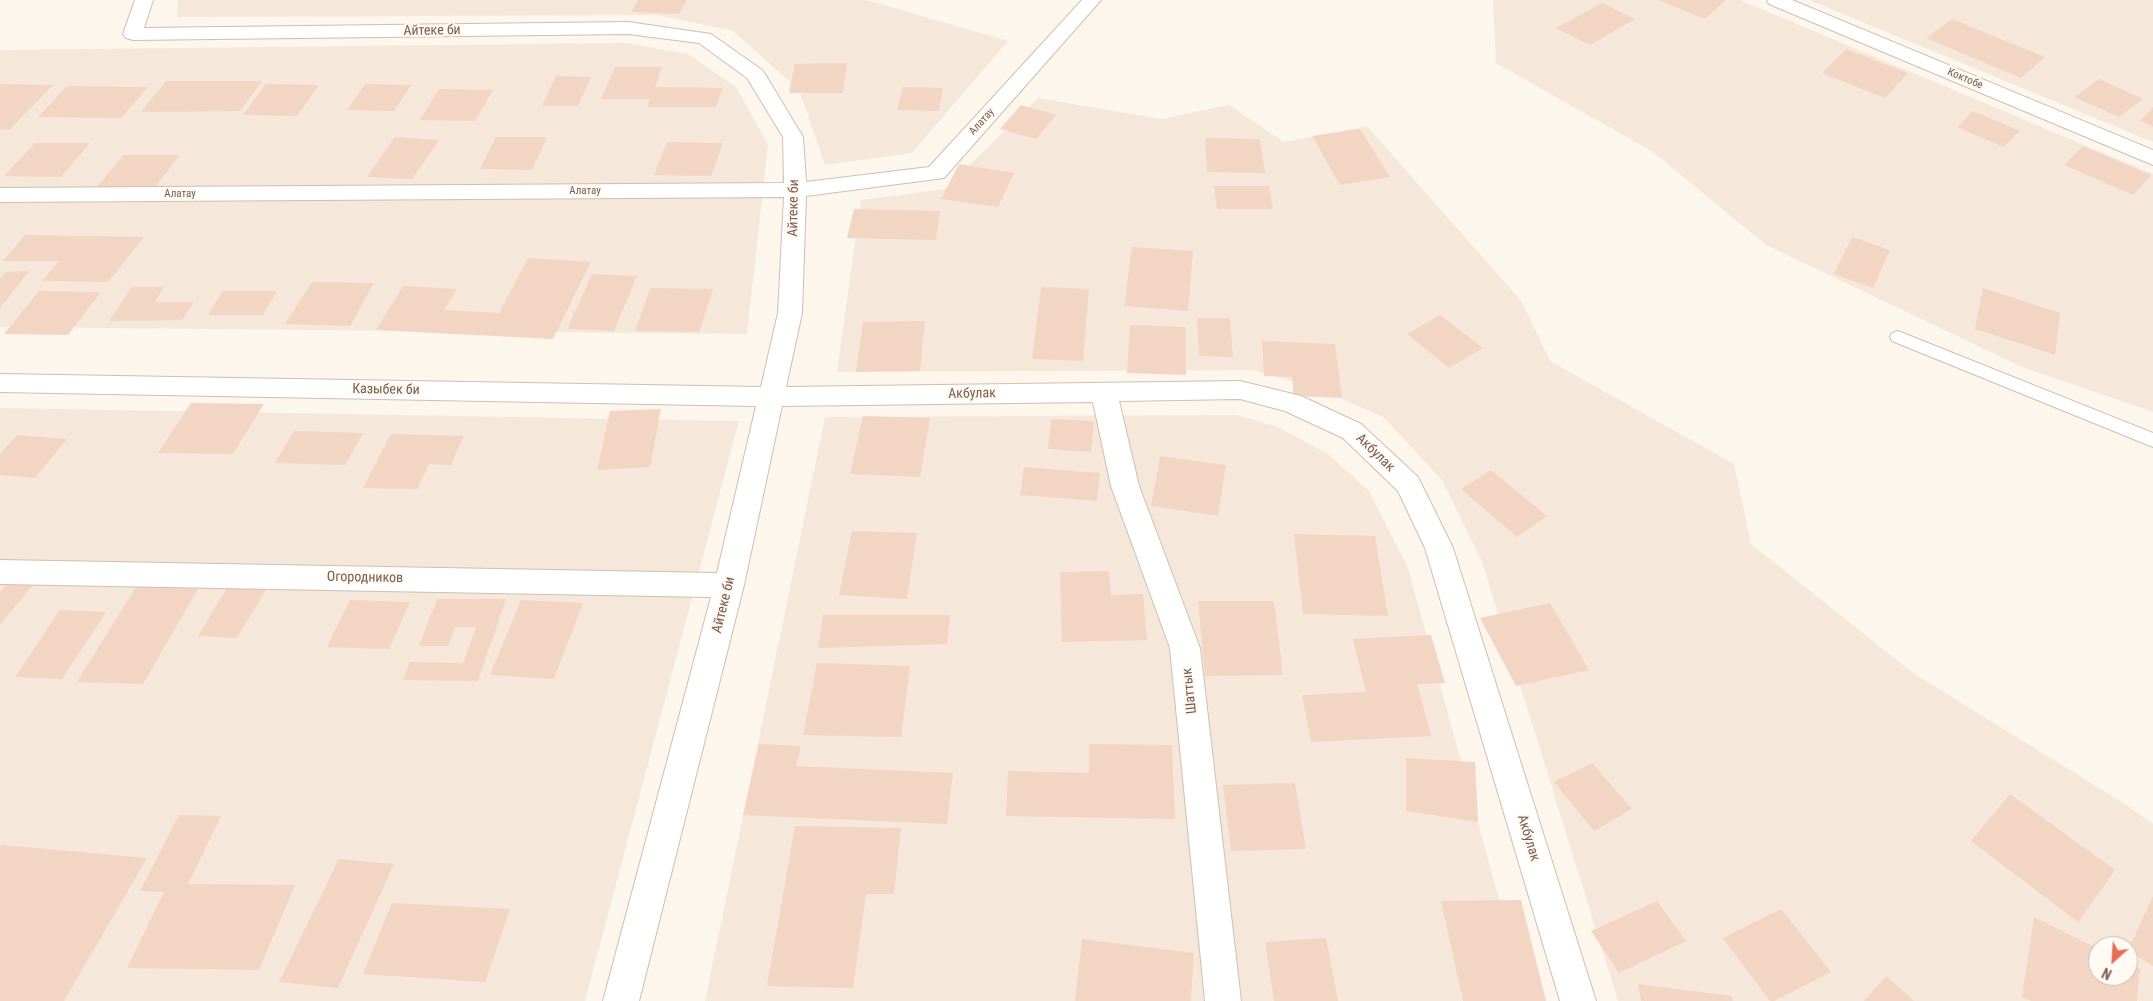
<!DOCTYPE html>
<meta charset="utf-8">
<style>
body{margin:0}
#map{position:relative;width:2153px;height:1001px;overflow:hidden;background:#fdf6ec;font-family:"Roboto Condensed",sans-serif}
canvas{display:block}
.north{position:absolute;left:2088px;top:936px;width:50px;height:50px;box-sizing:border-box;background:#fffaf3;border:1px solid #cabbb1;border-radius:50%;rotate:206deg;font-size:14px;font-weight:700;line-height:20px;text-align:center;color:#7a5c4d}
.north::after{content:'';display:block;margin:auto;width:18px;height:22px;background:#e76f51;clip-path:polygon(50% 0,100% 100%,50% 72%,0 100%)}
</style>
<div id="map">
<canvas width="2153" height="1001"></canvas>
<div class="north">N</div>
</div>
<script>
const ctx = document.querySelector('canvas').getContext('2d');
ctx.lineJoin = 'round';
function fill(path, color) { ctx.fillStyle = color; ctx.fill(path, 'evenodd'); }
const shape = rows => new Path2D(rows.map(r => 'M' + r).join(''));
function trace(path, color, width, dash) { ctx.strokeStyle = color; ctx.lineWidth = width; ctx.lineCap = dash ? 'butt' : 'round'; ctx.setLineDash(dash || []); ctx.stroke(path); }
function label(font, color, halo, rows, align = 'center') {
  ctx.font = font + ' "Roboto Condensed",sans-serif'; ctx.lineWidth = 4.5; ctx.setLineDash([]); ctx.textBaseline = 'middle'; ctx.strokeStyle = halo; ctx.fillStyle = color; for (const [text, x, y, turn = 0] of rows) {
    ctx.save(); ctx.translate(x, y); ctx.rotate((+turn || 0) * Math.PI / 180); ctx.textAlign = isNaN(turn) ? turn : align; if (halo) ctx.strokeText(text, 0, 0); ctx.fillText(text, 0, 0); ctx.restore();
  }
}
fill(shape([
 [178,0,867,0,1008,41,912,153,825,165,799,90,733,31,658,15,177,17],
 [1493,0,1740,0,2153,174,2153,412,2022,367,1766,245,1653,152,1496,63],
 [1809,0,2153,0,2153,142],
 [626,43,688,54,736,87,768,144,747,334,0,327,0,50],
 [1038,98,1161,119,1229,105,1284,142,1367,126,1522,302,1550,361,1734,464,1751,544,1913,673,2125,804,2153,824,2153,1001,1618,1001,1482,562,1442,480,1383,417,1319,389,1253,370,837,372,861,200,945,189],
 [2098,946,2128,946,2128,976,2098,976],
 [0,408,739,421,585,1001,0,1001],
 [1237,415,1275,426,1327,453,1369,491,1408,568,1527,1001,705,1001,825,417]
]), '#f5e8da');
fill(shape([
 [638,0,687,0,679,14,631,12],
 [1658,0,1726,0,1705,19],
 [1602,3,1635,19,1590,45,1556,28],
 [1952,19,2045,57,2021,78,1926,38],
 [1846,49,1908,73,1885,98,1822,73],
 [847,63,843,93,789,93,795,64],
 [615,67,662,67,655,87,723,88,716,107,647,107,650,99,601,99],
 [556,76,591,77,578,106,542,106],
 [2099,79,2143,99,2119,117,2074,97],
 [166,81,262,81,240,111,141,112],
 [0,84,53,85,9,130,0,129],
 [266,84,319,85,297,116,243,115],
 [365,84,411,85,394,111,347,110],
 [67,86,148,87,121,118,38,117],
 [903,87,943,88,939,111,897,110],
 [439,89,493,90,475,121,420,120],
 [1021,105,1056,115,1036,139,1000,129],
 [2153,107,2153,127,2140,121],
 [1973,111,2020,131,2003,147,1957,127],
 [1360,129,1390,177,1340,185,1312,136],
 [395,137,439,140,412,179,367,177],
 [496,137,547,137,532,170,480,169],
 [1205,138,1260,139,1265,173,1207,172],
 [667,142,723,143,711,176,654,175],
 [35,143,90,143,61,177,4,176],
 [2083,146,2151,175,2133,195,2064,165],
 [124,155,180,155,153,190,95,189],
 [959,164,1014,173,998,207,941,199],
 [1214,186,1269,186,1273,209,1217,209],
 [854,209,940,211,936,240,847,238],
 [25,235,144,237,108,282,42,281,59,261,3,261],
 [1852,237,1890,250,1873,288,1834,274],
 [1132,247,1193,251,1188,311,1124,306],
 [528,258,591,262,553,339,376,330,403,286,457,289,444,310,499,313],
 [29,271,0,308,0,279,6,272],
 [592,274,637,276,614,331,567,329],
 [312,282,374,283,350,326,285,324],
 [132,287,164,287,155,302,194,302,182,320,109,321],
 [1041,287,1089,289,1083,361,1032,359],
 [650,288,713,289,699,332,635,331],
 [1983,288,2060,313,2055,355,1975,329],
 [39,291,101,292,68,335,4,334],
 [223,291,277,291,263,315,208,315],
 [1440,315,1483,348,1449,368,1407,334],
 [1197,318,1230,318,1233,357,1199,356],
 [925,321,920,371,856,372,863,322],
 [1130,325,1186,327,1186,375,1127,373],
 [1262,341,1335,344,1342,398,1294,396,1292,377,1264,376],
 [191,403,264,404,233,454,158,453],
 [661,409,650,467,597,470,610,411],
 [863,416,930,418,920,477,850,474],
 [1051,419,1094,421,1091,452,1048,449],
 [294,431,363,433,345,465,275,463],
 [391,434,464,436,451,465,429,464,417,489,363,488],
 [17,435,67,439,35,478,0,475,0,454],
 [1160,456,1226,465,1218,516,1151,506],
 [1024,467,1100,473,1097,501,1020,495],
 [1491,470,1547,516,1517,537,1461,489],
 [852,531,917,533,907,599,839,595],
 [1294,534,1375,536,1388,616,1303,614],
 [1109,571,1111,595,1143,594,1147,640,1062,642,1060,572],
 [10,581,34,584,0,624,0,592],
 [230,583,268,586,237,638,198,636],
 [136,587,198,589,143,684,77,682],
 [437,599,506,599,478,681,403,680,410,662,463,663,476,627,455,627,448,646,419,646],
 [350,600,410,602,389,649,327,647],
 [521,600,583,603,554,679,490,675],
 [1198,601,1274,601,1283,675,1205,676],
 [1550,603,1589,670,1516,686,1480,618],
 [60,610,106,612,62,679,15,677],
 [823,615,950,615,947,644,818,648],
 [1431,635,1445,683,1417,684,1431,736,1311,742,1302,695,1366,692,1353,639],
 [817,663,910,666,901,737,803,735],
 [759,744,801,746,796,766,953,773,947,824,743,815],
 [1089,744,1172,745,1175,819,1006,816,1008,771,1089,773],
 [1406,758,1475,762,1478,822,1406,811],
 [1592,763,1632,809,1594,831,1554,782],
 [1295,783,1306,849,1231,851,1223,785],
 [2010,794,2115,870,2078,922,1971,841],
 [179,815,221,816,188,884,295,885,259,970,127,968,164,892,140,891],
 [795,826,901,828,894,894,866,894,853,988,767,986],
 [2,845,147,858,64,1001,0,1001,0,848],
 [339,859,394,864,338,988,279,982],
 [2153,896,2153,966,2128,950],
 [1521,900,1546,1001,1463,1001,1441,901],
 [1657,901,1686,941,1619,973,1591,931],
 [392,903,510,909,485,982,363,974],
 [1781,909,1831,972,1774,1001,1770,1001,1723,938],
 [2034,917,2098,949,2098,976,2128,976,2128,963,2140,969,2137,1001,2031,1001,2022,997],
 [1326,938,1338,1001,1274,1001,1265,942],
 [1082,939,1194,953,1191,1001,1075,1001],
 [1886,976,1914,1001,1864,1001],
 [1638,984,1732,996,1733,1001,1641,1001]
]), '#f3d5c3');
const service = shape([
 [1898,331,2153,433,2153,447,1892,341,1890,337,1892,333,1898,331]
]);
const minor = shape([
 [135,0,153,0,144,28,628,22,711,34,762,70,765,74,803,137,806,182,929,167,1082,0,1101,0,944,178,806,196,802,313,786,387,1240,381,1301,396,1361,424,1418,477,1453,548,1596,1001,1560,1001,1425,548,1398,491,1343,438,1285,411,1240,399,1119,401,1139,486,1200,648,1241,1001,1205,1001,1170,648,1111,486,1093,402,782,406,744,585,639,1001,603,1001,711,597,0,584,0,560,717,573,756,406,0,392,0,374,761,387,778,313,784,197,0,202,0,188,784,183,783,137,747,78,699,43,628,34,133,40,126,38,123,34,135,0],
 [1767,0,1792,0,2153,150,2153,165,1769,4,1767,0]
]);
trace(service, '#d1beb0', 2);
trace(minor, '#d1beb0', 2);
fill(service, '#fff');
fill(minor, '#fff');
label('11px', '#7a5c4d', '#fffaf3', [
 ["Коктобе",1965,79,23],
 ["Алатау",982,122,-48],
 ["Алатау",585,191],
 ["Алатау",180,194]
]);
label('14px', '#7a5c4d', '#fffaf3', [
 ["Айтеке би",432,31,-1],
 ["Айтеке би",794,208,-89],
 ["Казыбек би",386,390,1],
 ["Акбулак",972,394,-1],
 ["Акбулак",1375,453,44],
 ["Огородников",365,578,1],
 ["Айтеке би",724,605,-76],
 ["Шаттык",1190,691,-96],
 ["Акбулак",1528,838,73]
]);
</script>
